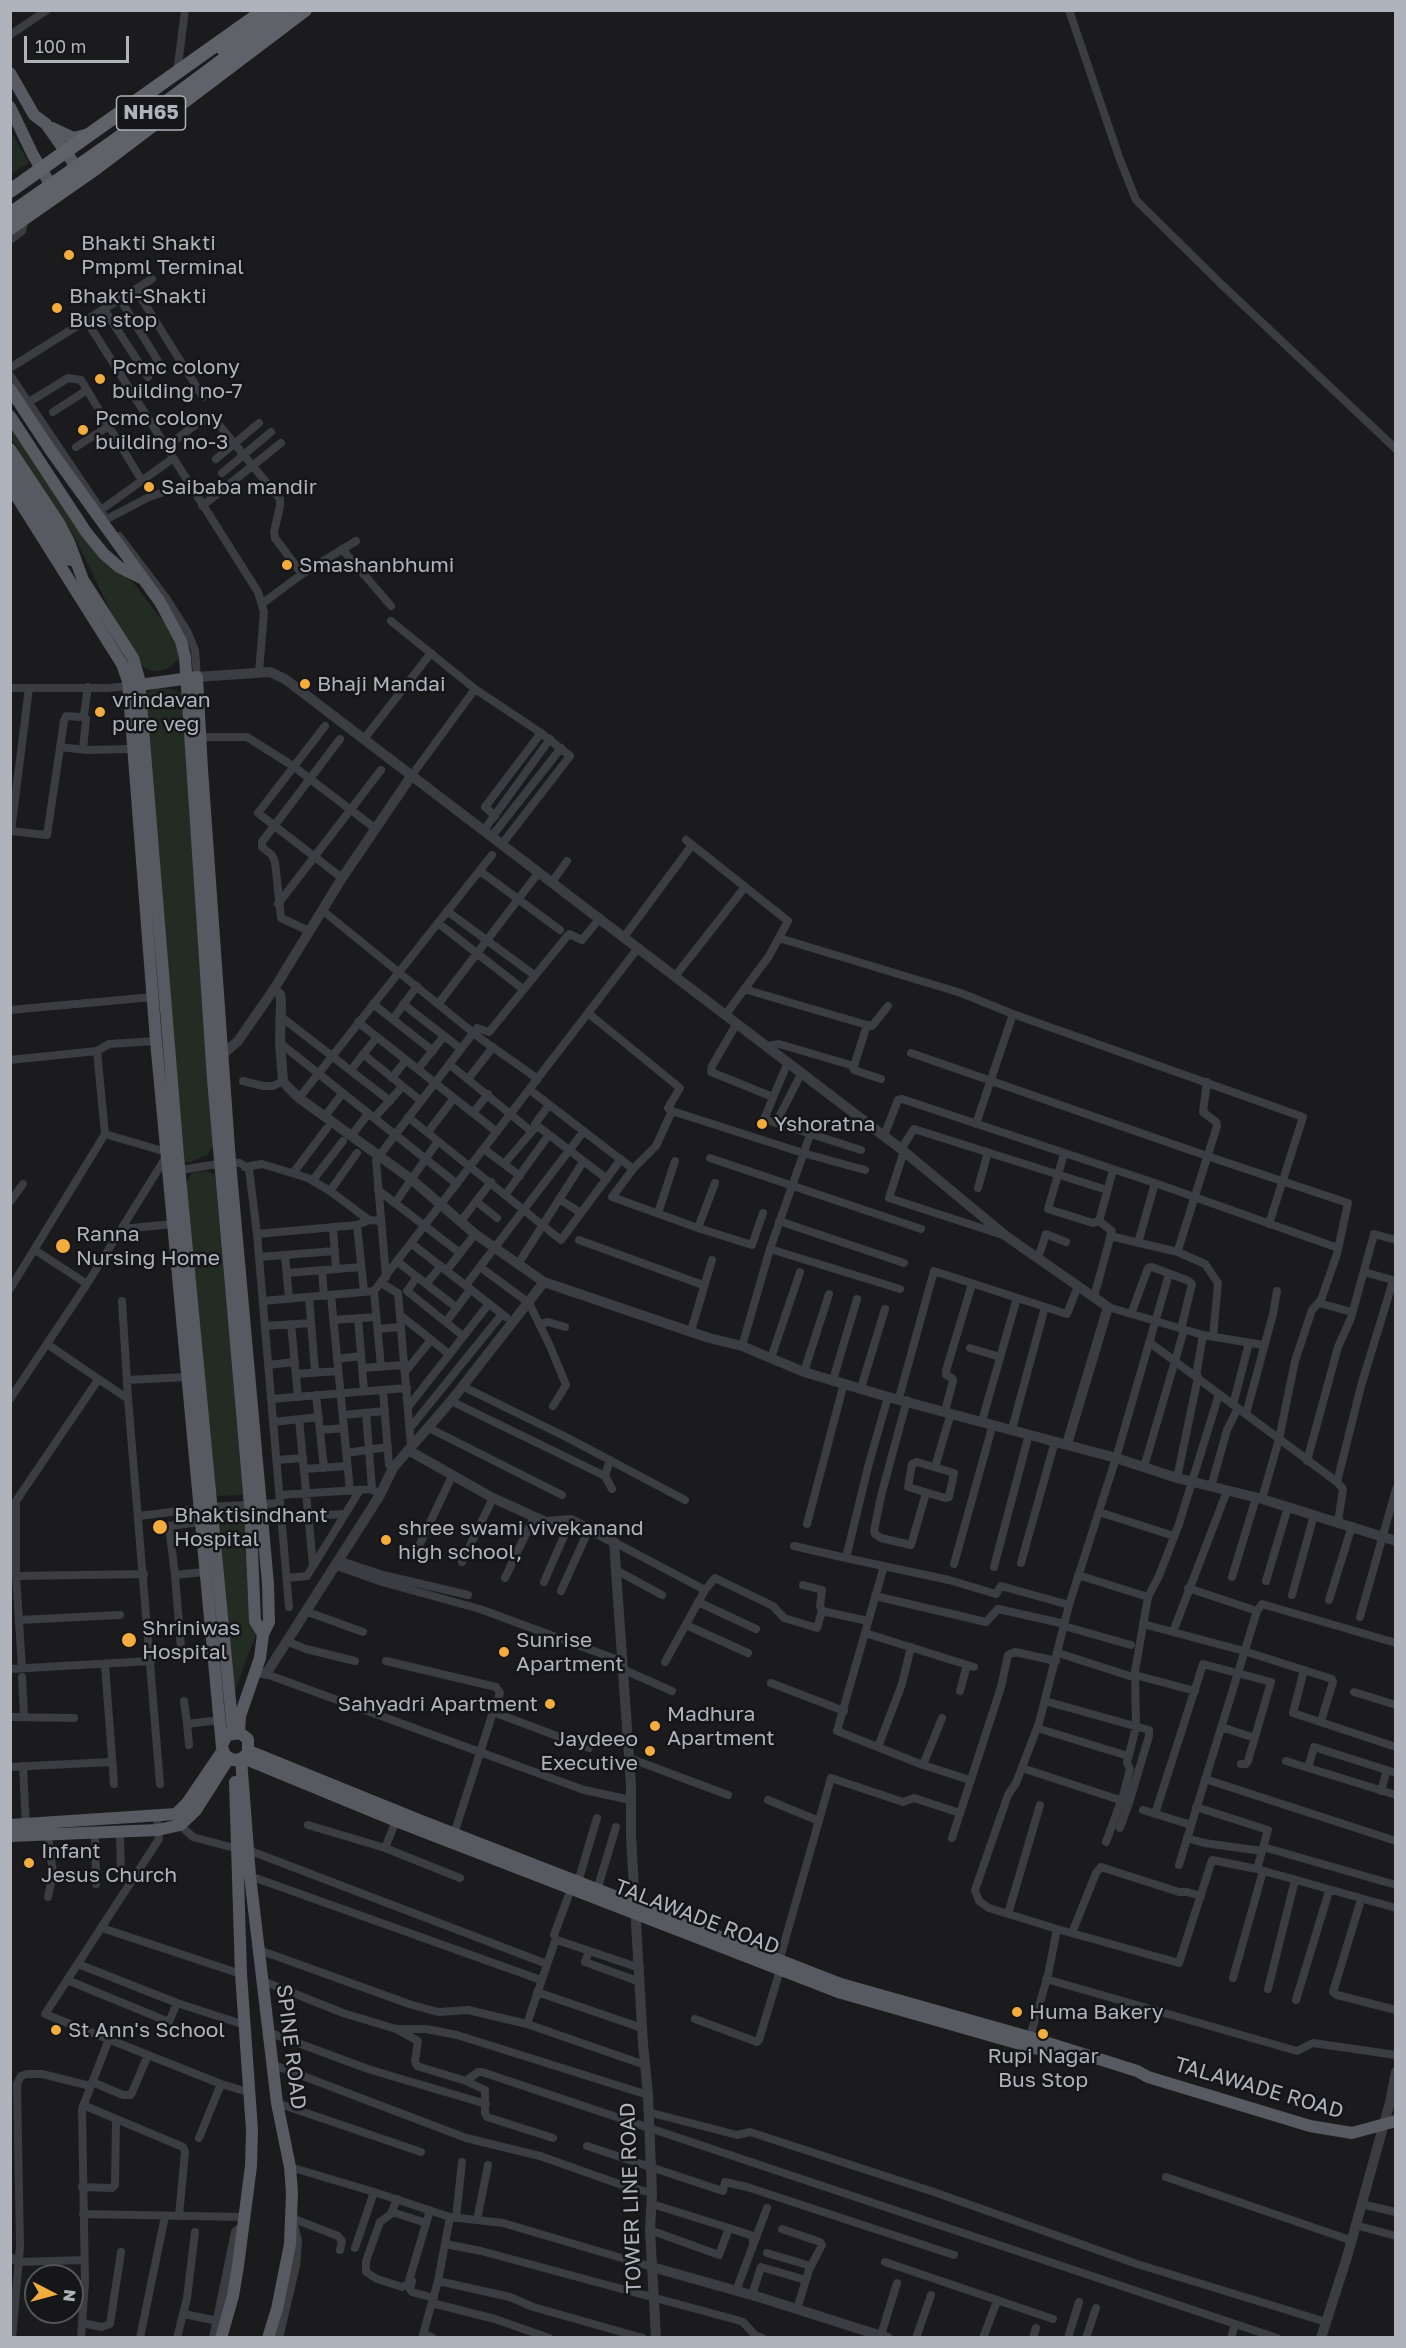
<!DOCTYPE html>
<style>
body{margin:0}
#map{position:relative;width:1406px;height:2348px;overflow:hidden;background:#1b1b1d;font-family:"Golos Text",sans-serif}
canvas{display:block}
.frame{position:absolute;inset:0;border:12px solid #aeb3bc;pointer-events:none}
.north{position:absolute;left:24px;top:2264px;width:60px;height:60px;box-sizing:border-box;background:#161618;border:2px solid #53555a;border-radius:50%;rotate:96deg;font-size:16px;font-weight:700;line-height:24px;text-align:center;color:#aeb3bc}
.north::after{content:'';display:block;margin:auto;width:21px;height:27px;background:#f2ad3e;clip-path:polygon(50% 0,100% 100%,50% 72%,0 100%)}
.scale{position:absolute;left:24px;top:36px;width:105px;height:27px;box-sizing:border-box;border:3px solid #aeb3bc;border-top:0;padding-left:8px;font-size:18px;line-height:21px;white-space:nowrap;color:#aeb3bc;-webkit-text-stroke:4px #161618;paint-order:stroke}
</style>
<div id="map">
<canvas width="1406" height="2348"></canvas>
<div class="frame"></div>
<div class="north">N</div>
<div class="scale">100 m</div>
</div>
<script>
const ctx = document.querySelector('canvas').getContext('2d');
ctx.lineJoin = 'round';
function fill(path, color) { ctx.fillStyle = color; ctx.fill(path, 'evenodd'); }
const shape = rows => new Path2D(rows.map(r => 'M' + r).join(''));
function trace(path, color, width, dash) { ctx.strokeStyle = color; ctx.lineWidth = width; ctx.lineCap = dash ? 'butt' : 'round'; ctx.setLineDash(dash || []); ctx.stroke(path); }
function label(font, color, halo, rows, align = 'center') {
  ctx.font = font + ' "Golos Text",sans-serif'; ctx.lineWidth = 5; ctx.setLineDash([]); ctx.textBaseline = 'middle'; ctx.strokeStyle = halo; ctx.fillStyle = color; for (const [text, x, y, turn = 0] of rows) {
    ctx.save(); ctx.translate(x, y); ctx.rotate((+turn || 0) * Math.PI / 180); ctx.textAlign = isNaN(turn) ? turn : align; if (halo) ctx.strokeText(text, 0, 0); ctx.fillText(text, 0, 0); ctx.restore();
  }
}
fill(shape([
 [10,130,29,163,11,174,10,174],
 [10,417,109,561,135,585,173,634,180,657,170,667,164,670,155,671,148,670,140,665,123,636,74,536,11,439],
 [159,688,171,689,180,693,183,707,215,1143,207,1155,190,1162,182,1162,143,694],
 [205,1171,215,1174,243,1495,214,1496,185,1184,192,1173],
 [246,1509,256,1635,236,1687,231,1691,214,1512]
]), '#232c23');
trace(shape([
 [1069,10,1119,157,1136,200,1220,283,1396,449],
 [10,35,47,10],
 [177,73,185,10],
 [10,240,22,231,25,218],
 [136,290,203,397],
 [120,299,161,366],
 [104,309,148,377],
 [86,320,258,592,264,612,259,672],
 [10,368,152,279],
 [10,375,103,513],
 [29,402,68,378,81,380,142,481],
 [53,412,87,390],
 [76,447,109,426],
 [165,448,199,422,213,420,220,426,280,499,280,506,274,532,275,538,302,574,356,541],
 [216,459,259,423],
 [222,473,271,432],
 [202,506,281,443],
 [101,510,172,459],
 [107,519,149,497,188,484],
 [119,536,166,598,187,631,195,650,197,677],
 [342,549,391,606],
 [263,603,302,574],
 [391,621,475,689,541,733,570,756,502,844],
 [10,688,109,688,128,686],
 [325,726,258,813,342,878],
 [201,737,247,737,293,766,376,829],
 [364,739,431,653],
 [60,747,86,750,132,749],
 [83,749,86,719],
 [412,775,475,689],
 [495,816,485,807,541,733],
 [484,830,550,739],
 [10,831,47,835,64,721,66,716,80,717,84,715,88,687],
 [11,831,29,688],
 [492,836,561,748],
 [686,840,788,921,769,956,726,1014],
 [480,871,560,930],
 [552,882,567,861],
 [278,904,381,770],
 [322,910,481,1039,538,1079],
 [447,911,530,972],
 [438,923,519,986],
 [309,931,281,918,275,862,272,855,262,847,262,842,340,739],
 [624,937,692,845],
 [779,938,961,993,1013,1014,1303,1117,1269,1224],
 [676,975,745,887],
 [744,989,867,1025,854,1066,779,1044,768,1046],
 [439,1003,539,872],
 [373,1004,433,1051],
 [403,1004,461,1049],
 [10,1010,153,997],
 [588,1013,680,1088,668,1108,672,1111,656,1146,633,1169,612,1197,698,1228,752,1245,763,1213],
 [280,1016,390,1101],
 [393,1019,417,986],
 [358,1022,497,1132],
 [737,1023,712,1066,711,1072,773,1097],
 [867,1025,872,1026,888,1006],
 [280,1043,457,1184],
 [911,1053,1207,1156,1348,1203,1337,1254,1321,1300,1312,1310,1295,1361,1279,1439,1262,1499],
 [363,1054,421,1101],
 [10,1060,97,1051,109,1044,156,1041],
 [788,1062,764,1119,861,1150],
 [449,1064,531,1131],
 [854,1066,854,1070,881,1079],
 [418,1069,444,1036],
 [351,1070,377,1037],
 [392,1078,406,1060],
 [468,1079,493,1047],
 [243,1081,263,1086,273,1086,283,1081],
 [1207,1082,1203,1112,1216,1122,1217,1126,1178,1250,1180,1253,1205,1264,1218,1283,1213,1337],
 [530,1090,633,1169],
 [299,1098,492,855],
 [549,1105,535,1124,607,1179],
 [672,1111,803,1153,865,1170],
 [473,1113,488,1094],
 [325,1116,342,1094],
 [408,1117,561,1240,621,1159],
 [374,1118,402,1087],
 [776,1123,802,1072],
 [976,1124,1013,1014],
 [428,1132,454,1098],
 [105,1134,166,1152],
 [351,1136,368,1114],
 [884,1136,898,1100,902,1099,1155,1183,1338,1248],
 [484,1149,520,1176],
 [901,1149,914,1129,1107,1190],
 [904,1151,889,1198,1003,1235],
 [1064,1154,1048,1209,1093,1223,1099,1221],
 [710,1158,921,1229],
 [504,1164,535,1128],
 [245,1167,262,1164,308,1178,330,1191,369,1220],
 [175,1171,230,1162,240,1163,249,1169,257,1234,289,1607],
 [294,1172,327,1128],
 [313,1180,343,1141],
 [978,1188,988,1152],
 [378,1190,460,1253],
 [330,1191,357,1153],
 [506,1194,548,1136],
 [559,1199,581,1213],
 [476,1201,497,1218],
 [10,1202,23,1184],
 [395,1203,438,1141],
 [658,1213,675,1161],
 [461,1221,491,1182],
 [779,1221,904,1263],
 [357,1225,364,1292],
 [333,1227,336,1269],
 [698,1228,715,1183],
 [122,1229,174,1224],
 [257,1234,357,1225,369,1220,381,1221],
 [1110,1236,1178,1252],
 [579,1240,703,1285],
 [1138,1243,1155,1183],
 [412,1244,506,1317],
 [770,1249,900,1289],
 [35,1250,87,1284],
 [285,1255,289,1299],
 [259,1257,335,1251],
 [1038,1258,1046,1234,1066,1242],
 [398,1262,457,1308],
 [518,1264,583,1162],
 [480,1267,529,1303,550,1346,566,1385,553,1406],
 [322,1270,324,1296],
 [447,1270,475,1234],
 [1364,1272,1396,1281],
 [287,1273,361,1267],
 [386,1277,376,1160,477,1028,489,1032,569,934,582,940,600,918],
 [417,1277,407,1291,463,1336],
 [381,1283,398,1293,411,1446],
 [426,1284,441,1266],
 [466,1285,584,1131],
 [10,1289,105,1134,97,1051],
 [374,1291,381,1367],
 [331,1295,350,1491],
 [309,1297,315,1372],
 [1094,1297,1112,1231,1099,1221,1113,1170],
 [122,1301,128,1399,160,1784],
 [263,1301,374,1291,638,948],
 [1319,1303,1352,1312],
 [1108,1307,1203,1335,1263,1345],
 [1131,1314,1148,1268,1152,1267,1189,1281,1192,1284,1181,1329],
 [400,1315,449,1354],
 [358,1318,364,1391],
 [333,1320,376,1317],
 [446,1322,470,1290],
 [291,1324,298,1397],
 [539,1324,548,1322,565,1327],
 [265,1326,311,1323],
 [378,1329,401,1327],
 [691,1331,712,1260],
 [1149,1342,1337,1482,1343,1489,1338,1522],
 [47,1344,128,1399],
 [742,1346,770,1249,811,1132],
 [970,1348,1000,1357],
 [771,1358,800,1272],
 [337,1359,361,1356],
 [268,1365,295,1362],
 [362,1368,404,1365],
 [405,1372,431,1340],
 [804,1372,829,1294],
 [296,1374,338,1371],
 [1196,1376,1203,1335],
 [127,1380,187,1377],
 [833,1380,857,1299],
 [462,1386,566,1437,685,1500],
 [861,1388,885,1309],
 [383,1390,389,1465,393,1468],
 [316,1395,324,1468],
 [888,1397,868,1467,846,1558,949,1580,996,1594,1001,1586,1069,1605],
 [899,1398,934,1271,1067,1314,1078,1286],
 [10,1399,87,1284,166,1157],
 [271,1399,407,1388],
 [907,1400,881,1496,874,1531,875,1534,881,1538,911,1545,926,1493],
 [451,1401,605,1476],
 [1233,1405,1249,1343],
 [408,1407,488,1305],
 [945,1411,953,1381,952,1378,946,1375,946,1371,972,1284],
 [366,1413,372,1489],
 [1246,1414,1273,1314,1277,1291],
 [343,1415,385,1411],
 [299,1419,313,1565],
 [982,1421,1017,1298],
 [273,1422,319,1417],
 [410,1428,502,1314],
 [429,1428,562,1495],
 [1012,1429,1045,1307],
 [320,1430,344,1428],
 [346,1453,388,1447],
 [277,1460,303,1458],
 [610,1460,605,1476,612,1489],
 [1307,1461,1338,1347,1351,1318,1374,1234,1396,1240],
 [917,1462,954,1473,949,1497,945,1498,908,1487,912,1464,917,1462],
 [935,1467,951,1413],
 [1144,1467,1184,1330],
 [304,1469,347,1466],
 [1177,1478,1198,1377],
 [1337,1482,1361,1386,1393,1281],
 [1211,1487,1227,1430,1238,1408],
 [280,1495,372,1489,380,1495],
 [1099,1512,1174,1536],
 [139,1516,210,1507,280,1503],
 [309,1516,345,1514],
 [200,1522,169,1526,175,1575,204,1572],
 [807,1524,844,1383],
 [614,1542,705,1590,665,1662],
 [794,1546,846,1558],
 [418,1548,452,1476],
 [338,1560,383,1575,468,1595],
 [462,1562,493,1498],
 [1021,1563,1055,1441],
 [954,1564,993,1424],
 [334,1565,382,1582,480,1609,621,1661],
 [884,1566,837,1731,923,1765,970,1780],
 [994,1567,1029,1434],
 [616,1570,662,1595],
 [175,1575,181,1648],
 [1078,1575,1148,1597],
 [16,1576,144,1574],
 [1232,1577,1256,1498],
 [287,1578,307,1576,360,1490],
 [505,1578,534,1517],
 [1266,1581,1288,1507],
 [544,1582,571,1520],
 [803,1585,822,1590,820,1606,822,1611],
 [1188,1588,1257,1611],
 [705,1590,715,1578,773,1606,784,1618,817,1628,822,1611,868,1621],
 [561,1591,589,1529],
 [1292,1595,1314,1515],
 [875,1596,986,1622,998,1609,1065,1624],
 [1329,1600,1352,1526],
 [698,1602,756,1629],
 [305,1611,363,1632],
 [1360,1617,1396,1489],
 [19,1620,120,1615],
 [1143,1624,1244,1651,1332,1679,1333,1682,1321,1721],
 [686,1625,748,1653],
 [1064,1626,1131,1645],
 [1173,1632,1227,1491],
 [865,1633,974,1667],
 [286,1641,306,1649,355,1661],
 [1058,1653,1136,1678],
 [386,1661,496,1687,500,1693,493,1712],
 [105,1665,114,1784],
 [22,1668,16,1576,16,1501,98,1380],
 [10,1669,151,1661],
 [622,1669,672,1691],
 [1304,1670,1293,1713,1396,1747],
 [266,1674,584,1790,631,1800],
 [1135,1675,1195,1691],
 [22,1677,24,1716],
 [771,1683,844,1711],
 [960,1691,967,1665],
 [1354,1692,1396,1705],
 [184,1701,187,1724],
 [10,1717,74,1718],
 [1221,1727,1255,1738],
 [1037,1728,1128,1756],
 [189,1745,187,1724,220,1720],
 [878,1747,902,1684,911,1647],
 [629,1758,728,1795],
 [1286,1761,1396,1795],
 [923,1765,942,1718],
 [23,1766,26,1828],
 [10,1767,111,1762],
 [1022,1768,1129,1803,1149,1736,1149,1730,1045,1701],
 [1308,1768,1314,1747,1396,1773],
 [1205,1779,1396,1841],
 [1381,1791,1387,1770],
 [768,1800,819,1821],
 [1196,1807,1268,1830,1257,1869],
 [1143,1810,1191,1825],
 [1155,1814,1203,1664,1271,1682,1248,1761,1246,1764,1241,1764],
 [157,1816,159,1839,45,2014,221,2084,251,2093],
 [178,1820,180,1825,193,1837,238,1849],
 [308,1825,385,1848,460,1878],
 [1120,1828,1129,1803],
 [95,1832,96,1884],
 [120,1832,121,1879],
 [48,1834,53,1873,48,1897],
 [453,1837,493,1712,589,1748],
 [952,1838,1001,1687,1008,1655,1015,1652,1056,1661],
 [1187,1838,1204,1843,1262,1851],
 [1106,1842,1123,1796,1130,1769,1127,1763,1136,1727,1135,1671,1148,1597,1159,1576,1179,1524,1219,1394],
 [1263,1847,1396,1885],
 [385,1848,396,1821],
 [248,1850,547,1964],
 [1179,1865,1257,1611,1262,1604,1396,1643],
 [250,1876,541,1980],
 [578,1882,597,1818],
 [597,1890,616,1827],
 [1361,1900,1333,1992,1337,1995,1396,2010],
 [1008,1914,1040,1805],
 [102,1928,241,1974],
 [1057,1929,1179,1963,1212,1860,1257,1869,1396,1908],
 [1072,1933,1096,1873,1101,1867,1179,1892,1187,1892,1201,1896],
 [554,1935,571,1889],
 [259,1950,412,2005,438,2012,468,2010,527,2024,645,2065],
 [589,1951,585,1962,640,1982],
 [78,1964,177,2003,245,2025],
 [778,1965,831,1778,903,1802,914,1798,960,1813],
 [1233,1978,1263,1871],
 [1046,1979,1297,2051,1313,2043,1396,2055],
 [67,1980,169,2022,177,2003],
 [263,1981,343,2013,396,2029,426,2029,457,2035,648,2095],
 [1268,1989,1295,1880],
 [537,1992,642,2028],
 [1296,2000,1329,1891],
 [695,2019,757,2042,759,2040,780,1970],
 [527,2024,555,1941,557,1940,640,1968],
 [396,2029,418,2041,415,2061,417,2066,466,2081,478,2072,482,2072,1277,2338],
 [268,2032,368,2069,486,2104],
 [1029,2040,1048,1975,1057,1929,989,1908,979,1901,975,1890,1008,1795,1016,1783,1039,1723,1069,1605,1116,1458,1169,1274],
 [274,2065,466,2138,540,2156,622,2185,652,2193],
 [466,2081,485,2090,485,2113,487,2117,553,2138],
 [92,2082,123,2095,131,2095,148,2055],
 [277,2103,421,2152],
 [83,2105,183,2147,185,2152,179,2216],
 [648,2112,737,2135,750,2132,934,2192,1137,2264,1326,2322],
 [199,2138,221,2084],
 [587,2146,723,2191,725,2182,747,2187,954,2255],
 [290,2167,374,2192,450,2217,503,2223,652,2267],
 [1166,2177,1350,2240],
 [82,2187,112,2188,115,2185,116,2119],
 [397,2199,391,2214,380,2222,366,2261,366,2272,377,2279,402,2287,408,2284,430,2210],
 [1361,2204,1396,2212],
 [392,2212,426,2223],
 [83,2214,245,2217],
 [292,2218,338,2236,342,2241,340,2250],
 [456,2218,462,2162],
 [477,2220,488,2165],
 [1355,2225,1396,2236],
 [729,2228,753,2236,753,2243],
 [782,2229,820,2242,822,2245,809,2270,797,2309],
 [650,2230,719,2255,729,2228,652,2204],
 [445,2244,481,2251,737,2320,743,2322,755,2335,762,2338],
 [355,2248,374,2192],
 [767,2253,811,2266],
 [10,2257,18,2262,84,2260],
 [885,2262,1053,2319],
 [412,2281,410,2289,412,2292,434,2298],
 [438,2281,510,2297,533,2307,643,2338],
 [736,2291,767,2208],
 [752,2295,761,2267,806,2280],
 [432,2303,495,2319,549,2338],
 [184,2314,218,2321],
 [82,2323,102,2327,110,2324,121,2252],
 [424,2334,433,2338],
 [881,2335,897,2283],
 [12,2338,20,2247,17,2084,21,2076,27,2074,42,2074,90,2086],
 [81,2338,85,2282,82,2109,109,2039],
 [140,2338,165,2216],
 [177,2338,187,2298,195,2232],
 [422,2338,438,2281,450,2217],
 [916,2338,931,2295],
 [983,2338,997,2301],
 [1033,2338,1036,2328],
 [1068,2338,1079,2302],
 [1086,2338,1096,2308],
 [1231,2338,1235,2324]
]), '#3c3d42', 8);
trace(shape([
 [197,677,270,672,285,679,901,1149,1006,1236,1108,1307,1067,1444],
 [274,989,280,994,281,1000,280,1043,283,1081,287,1086,299,1098,411,1179,475,1234,544,1282,709,1338,742,1346,804,1372,888,1397,1116,1458,1177,1478,1262,1499,1396,1541],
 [222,1055,238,1041,274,989,342,878,412,775],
 [408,1450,493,1498,546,1522,571,1520,614,1542,631,1785,631,1836,643,2044,648,2095,652,2193,650,2230,656,2338],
 [255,1671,266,1674,380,1495,393,1468,451,1401,544,1282],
 [652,2267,762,2298,888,2338],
 [214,2338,236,2232,244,2226],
 [278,2338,295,2266,297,2241,293,2224],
 [1321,2338,1347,2257,1390,2102,1396,2072]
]), '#3c3d42', 10);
trace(shape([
 [10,73,34,115,46,124,82,175],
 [10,107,33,155,56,194],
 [52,128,73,138,89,134],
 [10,389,51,451,160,602,181,641,185,657,213,1079,250,1505,255,1621,263,1634,260,1658,240,1716,239,1733],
 [10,416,86,532,104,554,119,567,141,578],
 [10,449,59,523,69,542,83,580,133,658,139,679,178,1156,233,1732],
 [10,468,70,560],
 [10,486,122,664,128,681,156,1041,222,1747,225,1755,233,1760,241,1759,248,1753,248,1739,240,1733,227,1735,223,1743],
 [132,686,197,677,202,769,230,1162,268,1584,269,1622,263,1634],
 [249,1751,419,1820,841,1984,1029,2037,1137,2071,1148,2077,1310,2126,1352,2133,1396,2121],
 [243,1758,396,1821,838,1992,1062,2056],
 [241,1759,250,1876,277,2103,290,2167,292,2193,290,2244,277,2309,268,2338],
 [10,1825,176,1814,187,1803,223,1750],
 [10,1836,158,1830,180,1825,196,1810,229,1758],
 [221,2338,233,2296,238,2266,251,2166,252,2130,241,1974,235,1782]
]), '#585a61', 12);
trace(shape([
 [10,191,262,12],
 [10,228,96,168,305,10]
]), '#60626a', 14);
trace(shape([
 [223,49,274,10],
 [10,214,110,144,290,10]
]), '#60626a', 14);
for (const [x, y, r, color] of [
 [69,255,6,"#f2ad3e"],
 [57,308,6,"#f2ad3e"],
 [100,379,6,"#f2ad3e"],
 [83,430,6,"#f2ad3e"],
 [149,487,6,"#f2ad3e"],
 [287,565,6,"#f2ad3e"],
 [305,684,6,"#f2ad3e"],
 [100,712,6,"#f2ad3e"],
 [762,1124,6,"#f2ad3e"],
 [63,1246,8,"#f2ad3e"],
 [160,1527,8,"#f2ad3e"],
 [386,1540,6,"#f2ad3e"],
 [129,1640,8,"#f2ad3e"],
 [504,1652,6,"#f2ad3e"],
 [550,1704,6,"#f2ad3e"],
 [655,1726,6,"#f2ad3e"],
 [650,1751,6,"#f2ad3e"],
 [29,1863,6,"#f2ad3e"],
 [1017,2012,6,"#f2ad3e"],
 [56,2030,6,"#f2ad3e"],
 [1043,2034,6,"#f2ad3e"]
]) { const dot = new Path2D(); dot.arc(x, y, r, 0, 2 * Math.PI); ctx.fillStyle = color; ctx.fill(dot); trace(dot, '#161618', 2); }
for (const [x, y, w] of [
 [151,113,69]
]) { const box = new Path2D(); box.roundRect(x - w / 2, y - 17, w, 34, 4.5); ctx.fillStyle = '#161618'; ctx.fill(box); trace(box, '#aeb3bc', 1.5); }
label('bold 20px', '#aeb3bc', null, [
 ["NH65",151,113]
]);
label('21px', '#aeb3bc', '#161618', [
 ["Bhakti Shakti",81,243],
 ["Pmpml Terminal",81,267],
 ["Bhakti-Shakti",69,296],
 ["Bus stop",69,320],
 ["Pcmc colony",112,367],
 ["building no-7",112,391],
 ["Pcmc colony",95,418],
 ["building no-3",95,442],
 ["Saibaba mandir",161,487],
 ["Smashanbhumi",299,565],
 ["Bhaji Mandai",317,684],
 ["vrindavan",112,700],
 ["pure veg",112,724],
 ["Yshoratna",774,1124],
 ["Ranna",76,1234],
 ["Nursing Home",76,1258],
 ["Bhaktisindhant",174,1515],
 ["Hospital",174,1539],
 ["shree swami vivekanand",398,1528],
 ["high school,",398,1552],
 ["Shriniwas",142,1628],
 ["Hospital",142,1652],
 ["Sunrise",516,1640],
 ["Apartment",516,1664],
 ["Sahyadri Apartment",538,1704,"right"],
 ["Madhura",667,1714],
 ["Apartment",667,1738],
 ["Jaydeeo",638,1739,"right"],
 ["Executive",638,1763,"right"],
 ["Infant",41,1851],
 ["Jesus Church",41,1875],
 ["Huma Bakery",1029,2012],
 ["St Ann's School",68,2030],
 ["Rupi Nagar",1043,2056,"center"],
 ["Bus Stop",1043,2080,"center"]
], 'left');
label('21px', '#aeb3bc', '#161618', [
 ["TALAWADE ROAD",697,1917,21],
 ["SPINE ROAD",291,2047,83],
 ["TALAWADE ROAD",1259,2088,16],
 ["TOWER LINE ROAD",631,2198,-92]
]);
</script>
